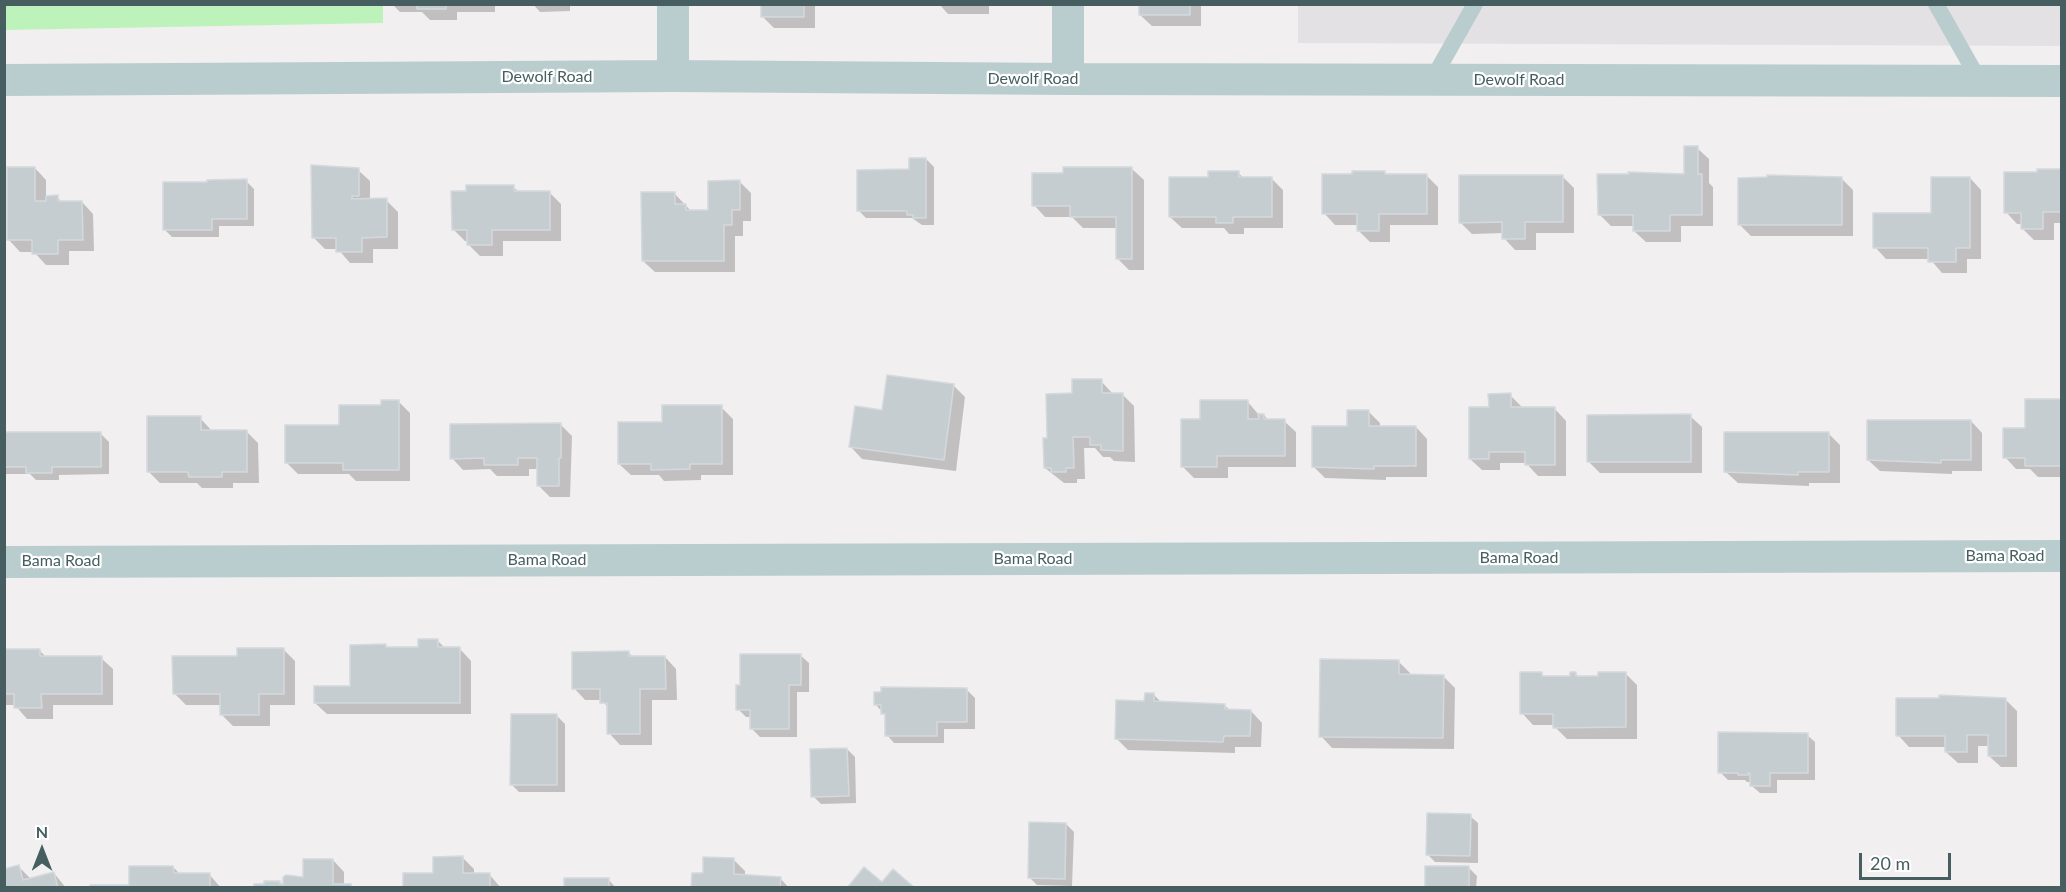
<!DOCTYPE html>
<style>
body{margin:0}
#map{position:relative;width:2066px;height:892px;overflow:hidden;background:#f2eff1;font-family:Lato,sans-serif}
canvas{display:block}
.frame{position:absolute;inset:0;border:6px solid #465e5f;pointer-events:none}
.north{position:absolute;left:12px;top:820px;width:60px;height:60px;-webkit-text-stroke:4px #fff;paint-order:stroke;rotate:0deg;font-size:16px;font-weight:700;line-height:24px;text-align:center;color:#465e5f}
.north::after{content:'';display:block;margin:auto;width:21px;height:27px;background:#465e5f;clip-path:polygon(50% 0,100% 100%,50% 72%,0 100%)}
.scale{position:absolute;left:1859px;top:853px;width:92px;height:27px;box-sizing:border-box;border:3px solid #465e5f;border-top:0;padding-left:8px;font-size:18px;line-height:21px;white-space:nowrap;color:#465e5f;-webkit-text-stroke:4px #fff;paint-order:stroke}
</style>
<div id="map">
<canvas width="2066" height="892"></canvas>
<div class="frame"></div>
<div class="north">N</div>
<div class="scale">20 m</div>
</div>
<script>
const ctx = document.querySelector('canvas').getContext('2d');
ctx.lineJoin = 'round';
function fill(path, color) { ctx.fillStyle = color; ctx.fill(path, 'evenodd'); }
const shape = rows => new Path2D(rows.map(r => 'M' + r).join(''));
function trace(path, color, width, dash) { ctx.strokeStyle = color; ctx.lineWidth = width; ctx.lineCap = dash ? 'butt' : 'round'; ctx.setLineDash(dash || []); ctx.stroke(path); }
function label(font, color, halo, rows, align = 'center') {
  ctx.font = font + ' Lato,sans-serif'; ctx.lineWidth = 4.5; ctx.setLineDash([]); ctx.textBaseline = 'middle'; ctx.strokeStyle = halo; ctx.fillStyle = color; for (const [text, x, y, turn = 0] of rows) {
    ctx.save(); ctx.translate(x, y); ctx.rotate((+turn || 0) * Math.PI / 180); ctx.textAlign = isNaN(turn) ? turn : align; if (halo) ctx.strokeText(text, 0, 0); ctx.fillText(text, 0, 0); ctx.restore();
  }
}
fill(shape([
 [1298,5,2061,5,2061,46,1298,43]
]), '#e3e1e3');
fill(shape([
 [383,4,383,23,5,30,5,5]
]), '#bdf3ba');
fill(shape([
 [392,4,495,4,495,12,457,12,457,20,430,20,422,12,400,12],
 [533,4,570,4,570,11,540,12],
 [762,4,815,4,815,28,774,28,763,17],
 [939,4,989,4,989,14,948,14],
 [1140,4,1201,4,1201,26,1152,26,1140,15],
 [1697,148,1709,159,1709,183,1713,187,1713,226,1681,226,1681,242,1646,242,1634,231,1634,226,1611,226,1599,214,1685,176],
 [926,159,934,167,934,225,922,225,912,218,866,218,858,210],
 [35,168,46,180,46,197,57,197,63,203,82,202,93,214,94,251,69,251,69,265,46,265,34,252,20,252,9,240],
 [1132,169,1144,180,1144,270,1129,270,1117,258,1117,228,1083,228,1072,217,1045,217,1034,205,1064,174],
 [358,170,370,181,370,200,386,200,398,212,398,249,373,249,373,263,350,263,338,249,325,249,313,237],
 [2062,171,2062,223,2054,223,2054,240,2034,240,2022,228,2022,224,2017,224,2006,212,2039,174],
 [1384,172,1387,175,1426,175,1438,187,1438,225,1390,225,1390,242,1370,242,1358,230,1358,225,1335,225,1324,213,1323,175],
 [1238,173,1244,178,1271,178,1283,190,1283,228,1244,228,1244,234,1229,234,1224,228,1182,228,1170,217,1209,178],
 [1563,177,1574,188,1574,233,1536,233,1536,250,1515,250,1504,238,1504,233,1472,234,1460,222],
 [1970,178,1981,190,1981,259,1967,259,1967,273,1942,273,1930,259,1886,259,1875,247,1933,215],
 [1842,179,1853,190,1853,236,1751,236,1739,224],
 [246,181,254,189,254,226,219,226,219,237,172,237,164,229],
 [740,182,751,193,751,221,743,221,743,236,735,236,735,272,655,272,643,261,674,193,691,211,710,211],
 [513,187,519,192,549,192,561,204,561,241,503,241,503,256,480,256,468,244,468,241,465,241,453,229],
 [1101,381,1113,394,1122,394,1134,406,1135,462,1114,461,1110,457,1103,457,1095,448,1084,448,1085,479,1077,479,1077,483,1064,483,1045,468,1048,440,1074,395],
 [954,386,965,397,956,471,862,459,851,447,884,411],
 [1510,395,1522,407,1522,409,1555,409,1566,421,1566,476,1538,476,1526,463,1500,463,1500,470,1482,470,1470,459,1490,409],
 [2062,400,2062,477,2038,477,2030,469,2016,469,2005,457],
 [398,401,410,413,410,481,356,481,349,474,298,474,286,462,341,427],
 [1247,401,1259,415,1264,415,1269,421,1284,421,1296,432,1296,467,1228,467,1228,478,1194,478,1182,466,1201,421],
 [721,407,733,419,733,475,701,475,701,480,664,481,659,475,631,475,619,464],
 [1368,411,1380,423,1380,428,1416,427,1427,439,1427,477,1386,477,1386,480,1325,478,1313,466,1348,428],
 [1690,416,1702,427,1702,473,1600,473,1588,461],
 [200,418,212,431,246,431,258,443,259,483,233,483,233,488,202,488,197,483,160,483,148,471],
 [1971,421,1982,433,1982,471,1952,471,1952,474,1880,471,1868,460],
 [561,425,572,436,570,497,550,497,538,485,538,469,529,469,529,476,497,476,490,469,463,470,452,458],
 [1828,433,1840,445,1840,483,1809,483,1809,486,1738,483,1726,472],
 [4,434,101,434,109,442,109,474,59,475,59,480,36,480,30,474,4,474],
 [437,640,446,649,460,649,471,661,471,714,327,714,315,703,351,688,385,646,388,649,420,649],
 [283,649,295,661,295,705,270,705,270,726,233,726,221,714,221,705,186,705,174,693,238,658],
 [39,650,47,658,101,658,113,669,113,705,53,705,53,719,27,719,15,705,4,705,4,651],
 [629,653,633,657,665,657,676,669,677,700,652,700,652,745,620,745,609,733,609,709,602,700,585,700,574,688],
 [801,656,809,663,809,692,797,692,797,737,760,737,752,729,752,717,746,717,738,709],
 [1399,662,1410,673,1410,676,1443,676,1455,688,1454,749,1332,748,1321,736],
 [1575,673,1580,678,1625,673,1637,685,1637,739,1567,739,1555,727,1555,725,1533,725,1522,713,1542,674,1546,678,1572,678],
 [967,690,975,698,975,729,944,729,944,743,894,743,887,735,887,717,876,705],
 [1153,694,1162,703,1224,705,1230,710,1251,711,1262,723,1261,747,1235,747,1235,753,1128,750,1116,738],
 [1940,699,2005,699,2017,711,2017,767,2001,767,1989,756,1989,746,1978,746,1978,763,1958,763,1946,752,1946,747,1909,747,1898,735],
 [557,716,565,724,565,792,519,792,512,785],
 [1807,735,1815,742,1815,780,1777,780,1777,793,1760,793,1752,786,1752,782,1747,782,1745,780,1728,780,1720,772],
 [847,749,855,757,856,803,821,804,813,796],
 [1470,816,1478,823,1478,863,1435,862,1427,854],
 [1066,824,1074,832,1072,886,1037,885,1029,877],
 [463,858,474,869,474,874,489,874,501,888,405,888,434,874],
 [733,859,745,871,745,876,780,878,789,888,693,888,704,875],
 [333,860,344,872,344,885,351,885,353,888,255,888,280,882,283,885,304,878],
 [19,867,31,879,54,873,66,888,4,888],
 [173,867,180,874,209,874,221,888,92,888,130,887],
 [1469,868,1477,876,1476,888,1427,888],
 [608,879,616,888,566,888]
]), '#0003');
const building = shape([
 [417,4,446,4,446,9,417,9,417,4],
 [761,4,804,4,804,17,761,17,761,4],
 [1139,4,1190,4,1190,15,1139,15,1139,4],
 [1684,146,1698,146,1698,174,1702,174,1702,215,1670,215,1670,231,1633,231,1633,215,1598,215,1597,174,1629,174,1628,172,1684,174,1684,146],
 [909,158,926,158,926,218,913,218,913,215,907,215,907,211,857,211,857,170,909,169,909,158],
 [311,165,359,168,359,196,352,196,352,199,387,198,387,237,362,238,362,252,336,252,336,238,312,238,311,165],
 [7,167,35,167,35,201,46,201,46,196,58,195,58,201,82,201,83,240,58,240,58,254,32,254,32,240,7,240,7,167],
 [1063,167,1132,167,1132,259,1116,259,1116,217,1070,217,1070,206,1032,206,1032,173,1063,173,1063,167],
 [2037,169,2062,169,2062,212,2043,212,2043,229,2021,229,2021,213,2004,213,2004,172,2037,172,2037,169],
 [1208,171,1239,171,1239,177,1272,177,1272,217,1233,217,1233,223,1216,223,1216,217,1169,217,1169,177,1208,177,1208,171],
 [1352,171,1385,171,1385,174,1427,174,1427,214,1379,214,1379,231,1357,231,1357,214,1322,214,1322,174,1352,174,1352,171],
 [1459,175,1563,175,1563,222,1525,222,1525,239,1502,239,1502,222,1459,223,1459,175],
 [1767,175,1842,177,1842,225,1738,225,1738,178,1767,177,1767,175],
 [1931,177,1970,177,1970,248,1956,248,1956,262,1928,262,1928,248,1873,248,1873,213,1931,213,1931,177],
 [247,179,247,219,212,219,212,230,163,230,163,182,207,182,207,180,247,179],
 [740,180,740,210,732,210,732,225,724,225,724,261,642,261,641,192,675,192,675,204,686,204,686,210,708,210,708,181,740,180],
 [466,185,514,185,514,191,550,191,550,230,492,230,492,245,467,245,467,230,452,230,451,191,466,191,466,185],
 [887,375,954,384,944,460,849,447,855,406,882,410,887,375],
 [1072,379,1102,379,1102,393,1123,393,1123,451,1101,450,1101,445,1090,445,1090,437,1073,437,1074,468,1066,468,1066,472,1051,472,1051,468,1044,468,1043,438,1047,438,1046,394,1072,393,1072,379],
 [1511,393,1511,407,1555,407,1555,465,1525,465,1525,452,1489,452,1489,459,1469,459,1469,407,1489,407,1488,394,1511,393],
 [2025,399,2062,399,2062,466,2025,466,2025,458,2003,458,2003,428,2025,428,2025,399],
 [381,400,399,400,399,470,343,470,343,463,285,463,285,425,339,425,339,405,381,405,381,400],
 [1200,400,1248,400,1248,419,1259,419,1258,414,1264,414,1264,419,1285,419,1285,456,1217,456,1217,467,1181,467,1181,419,1200,419,1200,400],
 [662,405,722,405,722,464,690,464,690,469,651,470,651,464,618,464,618,422,662,422,662,405],
 [1347,410,1369,410,1369,426,1416,426,1416,466,1374,466,1374,469,1312,467,1312,426,1347,426,1347,410],
 [1691,414,1691,462,1587,462,1587,415,1691,414],
 [147,416,201,416,201,430,247,430,247,472,222,472,222,477,189,477,188,472,147,472,147,416],
 [1867,420,1971,420,1971,460,1941,460,1941,463,1867,460,1867,420],
 [561,423,561,458,559,458,559,486,537,486,537,458,518,458,518,465,484,465,484,458,450,459,450,424,561,423],
 [4,432,101,432,101,467,52,467,52,473,26,473,26,467,4,467,4,432],
 [1724,432,1829,432,1829,472,1798,472,1798,475,1724,472,1724,432],
 [418,639,438,639,438,647,460,647,460,703,314,703,314,686,350,686,350,645,386,644,386,647,418,647,418,639],
 [237,648,284,648,284,694,259,694,259,715,220,715,220,694,173,694,172,656,237,656,237,648],
 [4,649,40,649,40,656,102,656,102,694,41,694,42,708,14,708,14,694,4,694,4,649],
 [629,651,629,656,665,656,666,689,640,689,640,734,607,734,607,703,600,703,600,689,572,689,572,652,629,651],
 [740,654,801,654,801,685,789,685,789,729,750,729,750,710,736,710,736,685,740,685,740,654],
 [1320,659,1399,660,1399,674,1444,675,1443,738,1319,737,1320,659],
 [1520,672,1542,672,1542,676,1570,676,1570,672,1576,672,1576,676,1598,676,1598,672,1626,672,1626,727,1553,728,1553,714,1520,714,1520,672],
 [881,687,967,688,967,722,937,722,937,736,885,736,885,714,881,714,881,705,874,705,874,692,881,692,881,687],
 [1145,693,1154,693,1154,701,1225,704,1225,709,1251,710,1250,736,1224,736,1223,742,1115,739,1116,700,1144,701,1145,693],
 [1939,695,2006,698,2006,756,1988,756,1988,735,1967,735,1967,752,1945,752,1945,736,1896,736,1896,698,1939,698,1939,695],
 [511,714,557,714,557,785,510,785,511,714],
 [1718,732,1808,733,1808,773,1770,773,1770,786,1750,786,1750,773,1748,773,1748,775,1738,775,1738,773,1718,773,1718,732],
 [847,748,849,796,811,797,810,749,847,748],
 [1427,813,1471,814,1470,856,1426,855,1427,813],
 [1029,822,1066,823,1065,879,1028,878,1029,822],
 [463,856,463,873,490,873,490,888,403,888,403,873,433,873,433,857,463,856],
 [703,857,734,858,734,874,781,877,780,888,691,888,692,873,703,873,703,857],
 [303,859,333,859,333,884,351,884,351,888,254,888,254,884,264,884,264,881,280,881,280,884,283,884,283,877,286,875,303,877,303,859],
 [19,865,23,880,54,872,58,888,4,888,4,869,19,865],
 [129,866,173,866,174,873,210,873,210,888,90,888,90,885,129,885,129,866],
 [1425,866,1469,866,1469,888,1425,888,1425,866],
 [864,867,882,882,893,869,915,888,847,888,864,867],
 [564,878,609,878,609,888,564,888,564,878]
]);
fill(building, '#c6cdd0');
trace(building, '#d3d9dc', 1.5);
trace(shape([
 [1936,4,1979,80],
 [1432,80,1475,4]
]), '#bacdce', 16);
trace(shape([
 [673,4,673,76],
 [1068,4,1068,79],
 [4,80,673,76,1068,79,2062,81],
 [4,562,2062,556]
]), '#bacdce', 32);
label('16px', '#465e5f', '#fff', [
 ["Dewolf Road",547,77],
 ["Dewolf Road",1033,79],
 ["Dewolf Road",1519,80],
 ["Bama Road",2005,556],
 ["Bama Road",1519,558],
 ["Bama Road",1033,559],
 ["Bama Road",547,560],
 ["Bama Road",61,561]
]);
</script>
